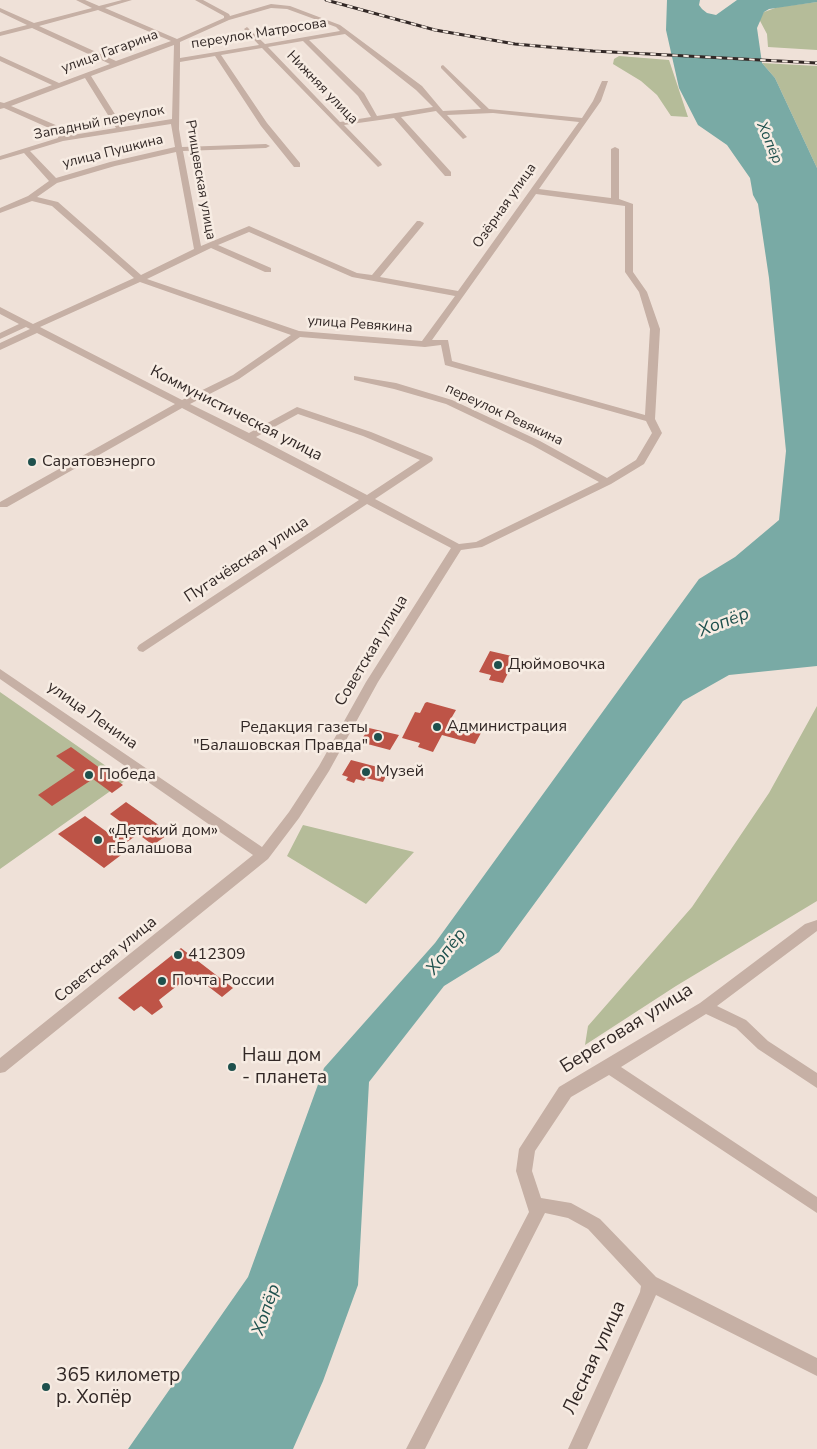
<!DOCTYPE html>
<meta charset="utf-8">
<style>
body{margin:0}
canvas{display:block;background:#efe1d8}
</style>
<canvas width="817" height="1449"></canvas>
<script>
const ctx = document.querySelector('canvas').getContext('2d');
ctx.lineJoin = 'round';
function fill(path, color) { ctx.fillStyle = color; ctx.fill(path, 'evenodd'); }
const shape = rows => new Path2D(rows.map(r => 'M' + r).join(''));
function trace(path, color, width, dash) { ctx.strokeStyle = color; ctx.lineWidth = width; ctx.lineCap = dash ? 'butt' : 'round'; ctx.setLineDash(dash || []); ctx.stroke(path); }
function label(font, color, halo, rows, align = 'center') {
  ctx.font = font + ' "Nunito Sans",sans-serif'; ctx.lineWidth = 5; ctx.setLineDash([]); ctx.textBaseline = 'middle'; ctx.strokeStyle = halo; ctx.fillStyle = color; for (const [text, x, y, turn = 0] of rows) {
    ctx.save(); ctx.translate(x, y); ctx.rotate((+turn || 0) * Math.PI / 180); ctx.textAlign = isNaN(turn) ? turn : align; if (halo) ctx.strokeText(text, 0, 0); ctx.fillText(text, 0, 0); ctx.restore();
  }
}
fill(shape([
 [817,2,817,50,768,47,767,34,759,19,764,12,778,7],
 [619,56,669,60,688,117,671,116,657,95,641,81,613,64,614,59],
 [762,63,817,66,817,168,775,78],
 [0,692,126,780,0,869],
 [817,706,817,901,676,986,585,1045,588,1026,692,907,769,793],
 [303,825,414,852,366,904,287,856]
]), '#b5bc99');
fill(shape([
 [667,0,700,0,699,5,702,9,707,13,716,15,737,0,817,0,817,2,769,9,764,12,757,28,762,63,775,78,817,168,817,666,729,675,683,701,499,952,444,986,369,1082,358,1285,323,1381,293,1449,128,1449,248,1277,324,1068,435,943,699,579,735,557,779,520,786,451,769,278,758,204,753,195,750,178,727,145,698,125,679,88,666,30]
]), '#79aaa5');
fill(shape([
 [490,651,516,657,503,683,489,680,491,675,479,672],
 [427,702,456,710,449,722,482,731,475,744,442,735,433,752,418,747,420,743,402,738,415,712,420,713,425,703],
 [369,728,399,735,390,750,360,742],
 [71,747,123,785,112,793,93,779,52,806,38,795,75,770,56,756],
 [351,760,389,770,383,782,366,778,364,781,356,779,354,783,346,780,348,777,342,775],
 [126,802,170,833,153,845,138,834,123,845,129,849,104,868,58,834,85,816,107,832,121,822,110,814],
 [181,948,233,988,222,997,192,974,159,1000,163,1007,152,1015,141,1006,134,1011,118,998]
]), '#be5447');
fill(shape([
 [76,0,85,0,99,6,122,0,132,0,105,8,177,39,224,18,224,16,195,0,203,0,229,14,230,16,271,4,290,6,340,25,422,86,443,111,481,109,441,68,441,66,443,65,489,109,582,118,593,101,602,81,608,81,601,101,539,189,611,198,611,149,615,147,619,149,619,199,633,204,633,272,647,292,660,329,655,419,662,433,644,464,611,484,482,547,461,550,378,682,329,771,299,818,268,859,5,1072,0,1073,0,1058,253,855,0,679,0,669,262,847,289,812,319,766,366,682,451,548,367,504,143,652,139,651,137,648,139,645,359,500,182,408,7,507,0,507,0,502,175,404,37,333,0,350,0,343,30,329,26,327,0,339,0,333,19,324,0,314,0,307,33,324,134,278,52,206,32,201,0,213,0,208,28,196,49,181,24,153,0,160,0,156,58,138,58,132,4,108,0,109,0,102,4,103,52,85,0,61,0,56,59,83,110,64,32,28,0,36,0,32,27,25,0,12,0,8,34,23,92,8,76,0],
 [271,8,287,9,336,27,340,31,265,44,247,27,244,29,259,45,180,58,180,42,229,20,271,8],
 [98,10,171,41,116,61,39,26,98,10],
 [345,34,416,90,433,107,377,116,364,93,309,40,345,34],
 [303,41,358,96,371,117,340,122,268,47,303,41],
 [174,45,172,119,123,127,91,76,174,45],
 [262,48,378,167,382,165,381,163,344,125,394,118,445,176,451,176,451,172,401,117,436,111,463,139,467,137,447,115,493,113,579,122,458,291,380,277,423,225,424,223,420,221,417,221,372,275,357,273,249,226,201,246,183,151,266,148,270,146,266,144,182,147,179,129,180,62,215,56,261,126,294,167,300,167,300,163,267,123,221,55,262,48],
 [85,78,116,128,66,136,65,129,11,106,85,78],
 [171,124,175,147,110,162,56,178,30,151,63,141,171,124],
 [176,152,194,249,141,275,58,202,37,197,57,183,115,166,176,152],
 [536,194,625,206,625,272,639,292,650,329,645,415,452,361,448,340,432,340,536,194],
 [249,232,352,277,455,296,422,341,299,331,147,279,211,248,265,272,271,272,271,268,218,245,249,232],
 [140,282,291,335,233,375,182,400,40,327,140,282],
 [300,337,425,347,441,345,445,365,646,421,652,433,636,460,607,478,540,441,452,400,396,383,354,376,354,380,394,389,446,404,532,445,599,482,476,542,459,544,375,499,432,461,433,459,432,457,371,432,297,407,249,433,190,404,239,379,300,337],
 [298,414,363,436,420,460,367,495,256,437,298,414],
 [817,920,817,931,717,1006,746,1020,768,1041,817,1073,817,1088,758,1049,736,1028,706,1014,621,1067,817,1197,817,1213,609,1075,571,1097,535,1151,532,1171,541,1198,571,1203,600,1219,656,1277,817,1358,817,1376,656,1295,587,1449,568,1449,640,1292,641,1286,588,1229,568,1218,545,1213,425,1449,406,1449,529,1212,516,1171,519,1149,559,1087,700,1003,805,924,817,920]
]), '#c6b0a5');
const rail = shape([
 [326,0,435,30,515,44,593,51,817,63]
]);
trace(rail, '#322826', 3);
trace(rail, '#f7ece3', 2, [5.5]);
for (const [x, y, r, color] of [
 [32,462,5,"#1e504d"],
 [498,665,5,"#1e504d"],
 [437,727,5,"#1e504d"],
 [378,737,5,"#1e504d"],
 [366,772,5,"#1e504d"],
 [89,775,5,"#1e504d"],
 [98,840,5,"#1e504d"],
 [178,955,5,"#1e504d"],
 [162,981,5,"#1e504d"],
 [232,1067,5,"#1e504d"],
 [46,1387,5,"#1e504d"]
]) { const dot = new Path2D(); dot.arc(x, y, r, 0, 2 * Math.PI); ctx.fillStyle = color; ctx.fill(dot); trace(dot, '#f7ece3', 2); }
label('14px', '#322826', '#f7ece3', [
 ["переулок Матросова",259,34,-9],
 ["улица Гагарина",110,52,-20],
 ["Нижняя улица",322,88,46],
 ["Западный переулок",99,123,-11],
 ["улица Пушкина",113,152,-14],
 ["Ртищевская улица",200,180,80],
 ["Озёрная улица",505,206,-55],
 ["улица Ревякина",360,325,4],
 ["переулок Ревякина",504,415,25]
]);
label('italic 15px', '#1e504d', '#f7ece3', [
 ["Хопёр",769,143,67]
]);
label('16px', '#322826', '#f7ece3', [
 ["Коммунистическая улица",236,414,27],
 ["Пугачёвская улица",247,560,-33],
 ["Советская улица",372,651,-59],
 ["улица Ленина",92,716,35],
 ["Советская улица",106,960,-39]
]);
label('16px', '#322826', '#f7ece3', [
 ["Саратовэнерго",42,462],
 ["Дюймовочка",508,665],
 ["Администрация",447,727],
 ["Редакция газеты",368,728,"right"],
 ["\"Балашовская Правда\"",368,746,"right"],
 ["Музей",376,772],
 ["Победа",99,775],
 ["«Детский дом»",108,831],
 ["г.Балашова",108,849],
 ["412309",188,955],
 ["Почта России",172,981]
], 'left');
label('italic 18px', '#1e504d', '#f7ece3', [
 ["Хопёр",724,623,-21],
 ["Хопёр",447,952,-52],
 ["Хопёр",267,1310,-71]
]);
label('19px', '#322826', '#f7ece3', [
 ["Береговая улица",627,1029,-32],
 ["Лесная улица",595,1358,-65]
]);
label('19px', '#322826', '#f7ece3', [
 ["Наш дом",242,1056],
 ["- планета",242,1078],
 ["365 километр",56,1376],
 ["р. Хопёр",56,1398]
], 'left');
</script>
